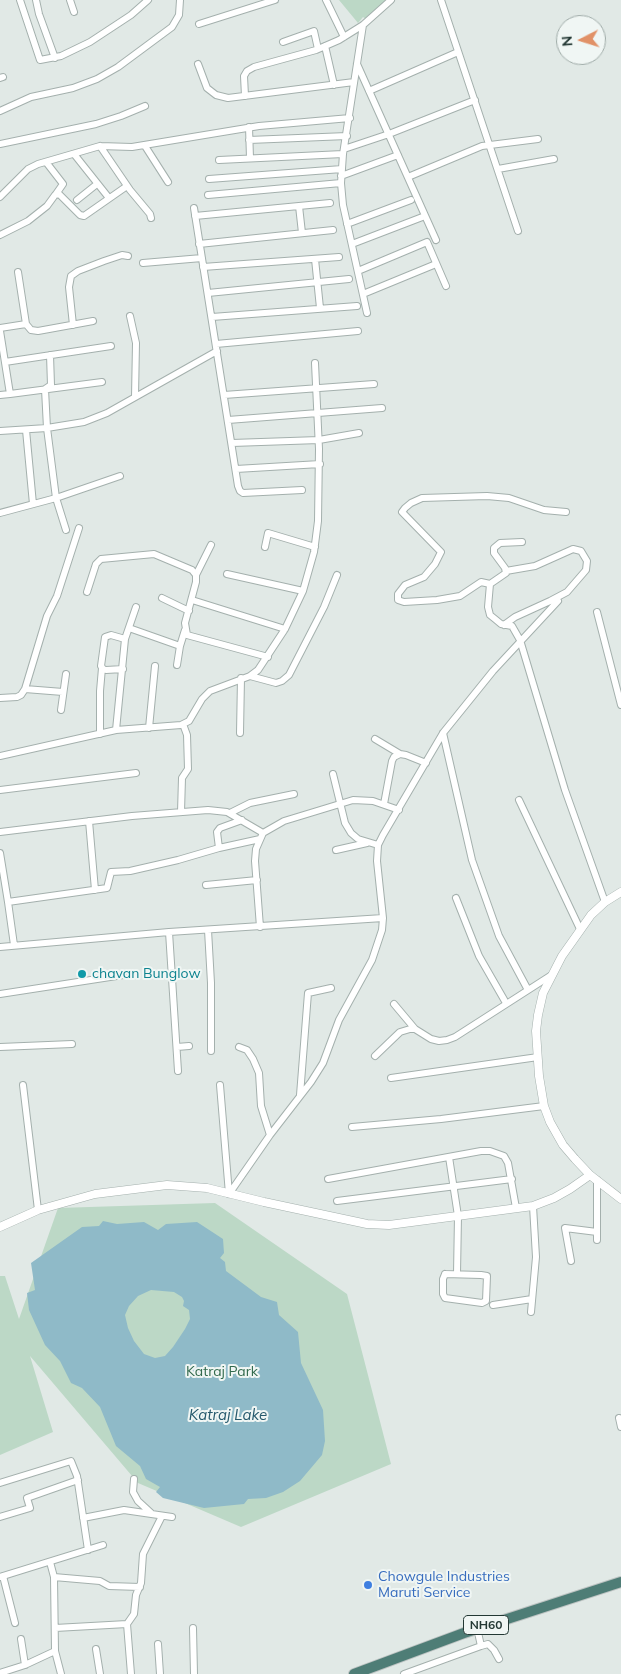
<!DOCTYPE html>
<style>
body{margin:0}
#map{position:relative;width:621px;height:1674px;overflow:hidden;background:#e1e9e6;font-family:Mulish,sans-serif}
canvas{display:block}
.north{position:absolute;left:556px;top:15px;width:50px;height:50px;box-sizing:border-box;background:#f0f6f4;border:1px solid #9eaaa7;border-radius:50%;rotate:265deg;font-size:14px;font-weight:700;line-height:20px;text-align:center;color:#233834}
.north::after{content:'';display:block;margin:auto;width:18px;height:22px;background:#e19167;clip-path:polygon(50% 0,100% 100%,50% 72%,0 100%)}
</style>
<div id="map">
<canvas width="621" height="1674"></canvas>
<div class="north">N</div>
</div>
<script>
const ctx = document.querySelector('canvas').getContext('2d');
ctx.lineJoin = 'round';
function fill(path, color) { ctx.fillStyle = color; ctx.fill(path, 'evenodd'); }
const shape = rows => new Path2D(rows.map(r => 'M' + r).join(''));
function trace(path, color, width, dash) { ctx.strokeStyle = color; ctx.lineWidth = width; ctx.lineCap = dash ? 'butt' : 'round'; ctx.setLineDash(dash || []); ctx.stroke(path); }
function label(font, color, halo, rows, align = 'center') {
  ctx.font = font + ' Mulish,sans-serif'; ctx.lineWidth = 4; ctx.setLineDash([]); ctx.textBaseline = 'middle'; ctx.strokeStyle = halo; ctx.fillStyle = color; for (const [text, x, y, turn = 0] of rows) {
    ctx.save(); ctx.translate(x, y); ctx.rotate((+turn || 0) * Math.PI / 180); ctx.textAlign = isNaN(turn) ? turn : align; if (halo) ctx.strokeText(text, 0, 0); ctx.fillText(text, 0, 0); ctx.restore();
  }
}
fill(shape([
 [339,0,387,0,366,19,363,17,358,23],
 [215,1203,347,1294,391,1464,241,1527,138,1483,30,1356,53,1432,0,1455,0,1276,5,1276,19,1319,58,1208]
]), '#bcd8c6');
fill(shape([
 [103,1221,117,1224,144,1222,158,1230,166,1224,197,1222,223,1239,224,1253,220,1258,225,1262,226,1271,261,1297,277,1302,279,1315,298,1332,301,1363,323,1410,325,1441,322,1455,300,1481,283,1492,266,1498,248,1499,244,1504,204,1508,163,1498,156,1492,160,1487,146,1479,140,1466,116,1446,100,1407,82,1388,71,1383,60,1361,45,1345,29,1310,27,1293,35,1290,31,1263,82,1227,99,1226],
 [151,1290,174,1292,182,1297,184,1301,183,1306,189,1310,190,1319,185,1329,173,1347,165,1356,155,1358,144,1354,134,1341,128,1328,125,1315,129,1306,138,1296]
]), '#8fbac8');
const minor = shape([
 [20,0,40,60,61,56,90,42,131,15,148,0],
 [36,0,39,14,55,58],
 [70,0,74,12],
 [326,0,344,37],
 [441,0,518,231],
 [199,24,275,0],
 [363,25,343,154,341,183,343,205,367,313],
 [283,42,314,31,318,49],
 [325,46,334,85],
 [198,64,207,88,216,95,228,98,354,82],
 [357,64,436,240],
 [0,78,3,77],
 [369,91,458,52],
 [245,96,244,76,247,71,254,67,316,50,339,40,363,25,391,0],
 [0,111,31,97,73,88,97,79,118,67,172,27,179,15,180,0],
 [249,127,250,158],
 [249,140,347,136],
 [0,144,96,124,121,116,145,106],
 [100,146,130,190,150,214,151,218],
 [145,146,168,182],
 [344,149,389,134,475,100],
 [74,154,109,198],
 [219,160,343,154],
 [46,162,63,184,56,194],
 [498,169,554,159],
 [341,176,398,155],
 [408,177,482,146,538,139],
 [209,179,342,169],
 [208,195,341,183],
 [0,197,28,169,38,164,100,146,132,147,259,126,350,118],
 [77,200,97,184],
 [299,206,302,233],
 [194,208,238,486,240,491,243,493,302,490],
 [195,216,330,203],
 [347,224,411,200],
 [0,235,28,221,47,206,55,195,59,194,80,215,84,216,127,186],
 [199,244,333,230],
 [352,244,425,216],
 [315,259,320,308],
 [143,263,202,258],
 [203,267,339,257],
 [358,271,427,242,446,286],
 [18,272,26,324,31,330,38,331,93,321],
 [208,293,349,279],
 [363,294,436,264],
 [130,316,136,343,135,397],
 [212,317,357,306],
 [73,325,69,287,71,276,78,271,104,261,122,255,128,256],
 [0,328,26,324],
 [0,331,10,394,0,395],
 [216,344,358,331],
 [50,355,51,385,45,389,47,428,56,498,66,530],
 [5,362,111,346],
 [10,394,102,382],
 [224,395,374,384],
 [228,420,382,408],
 [26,430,33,504],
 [0,431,47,428,84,422,107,413,217,351],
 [232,443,319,440,359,433],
 [236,469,320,464],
 [0,513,56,498,120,476],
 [522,542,500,543,494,548,494,553,505,568,506,573,490,584,488,607,490,615,495,619,501,624,512,626,520,640,565,790,605,902],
 [265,547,268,533,315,547],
 [196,575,211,545],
 [490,584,481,582,460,596,437,600,404,602,398,600,398,594,405,585,424,577,435,564,441,552,402,512,405,508,411,503,422,498,487,496,509,498,544,510,566,512],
 [303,591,314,552,318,521,319,449,315,363],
 [87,592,96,564,101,559,154,554,192,570,196,575,196,582,185,623,187,635,268,657],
 [162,598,189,611],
 [192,600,285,629],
 [597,612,621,705],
 [504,625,515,617,550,601,567,592,586,570,587,561,581,551,573,549,535,566,506,571],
 [129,628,180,646],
 [177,665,180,646,185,630],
 [123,669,106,670,103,669,101,666,105,637,111,635,125,639],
 [250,676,276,683,282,681,289,675,324,607,337,575],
 [25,689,63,692],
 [0,698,17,697,21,695,25,689,47,616,57,596,79,528],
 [61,710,66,674],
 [149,728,155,666],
 [116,730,125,639,136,607],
 [240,733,241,678],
 [443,733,472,860,499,936,528,990],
 [100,734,100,691,102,668],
 [375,739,400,754],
 [0,756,116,730,181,725,189,721,202,699,210,691,250,676,258,670,285,629,303,591,227,574],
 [333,774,345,823,351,833,358,839,378,845],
 [0,790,136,773],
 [519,800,580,929],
 [384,804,392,761,394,757,400,754,406,755,426,763],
 [181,812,182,778,188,769,187,735,183,724],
 [230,813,250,803,294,794],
 [89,821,95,890],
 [0,832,132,816,208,810,227,812,263,833],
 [219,848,260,839],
 [336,850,367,843],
 [0,853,8,902],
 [206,885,257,880],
 [456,898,479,956,506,1003],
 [260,927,255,861,256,849,263,833,284,821,353,800,373,801,399,810],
 [208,930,211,983,211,1051],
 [169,932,178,1071],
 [14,945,8,902,107,888,111,872,130,871,178,860,219,848,217,832,220,828,242,820],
 [0,947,169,932,383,918,377,861,378,845,383,835,443,733,493,671,558,601],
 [0,994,123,975],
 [394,1004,415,1029],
 [0,1047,72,1044],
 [177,1047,189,1046],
 [375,1056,400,1032,410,1029,415,1029,431,1039,439,1041,447,1040,455,1037,550,976],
 [391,1078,538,1057],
 [23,1085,38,1210],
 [220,1085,229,1194],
 [300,1095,308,993,331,988],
 [352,1127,441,1119,544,1106],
 [270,1135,311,1082,323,1063,339,1020,372,960,382,930,383,918],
 [449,1157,458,1216,457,1274],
 [328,1179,481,1151,490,1151,504,1156,508,1163,516,1208],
 [597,1180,597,1240],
 [229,1194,270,1135,261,1106,259,1073,253,1059,247,1050,239,1047],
 [337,1201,512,1179],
 [571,1261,565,1228,597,1232],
 [445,1274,481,1275,487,1276,486,1301,482,1303,445,1298,443,1294,443,1279,445,1274],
 [493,1305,532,1299],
 [531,1312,536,1257,533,1206],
 [619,1418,621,1427],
 [134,1479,133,1492,138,1501,151,1513],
 [0,1483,71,1461,77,1476,88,1550],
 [0,1517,30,1508,27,1498,78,1480],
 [83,1518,124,1510,172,1517],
 [50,1562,54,1577,55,1651,61,1674],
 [3,1576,15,1623],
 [0,1577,103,1545],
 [54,1577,100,1581,109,1586,140,1587],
 [55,1628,127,1624],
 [193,1628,194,1674],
 [477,1628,481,1646,488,1644,494,1650,499,1659],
 [21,1639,25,1665],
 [158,1644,160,1674],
 [96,1649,100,1674],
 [0,1673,25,1665,55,1651],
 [131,1674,127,1624,134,1614,136,1595,141,1583,143,1554,162,1516],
 [404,1674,481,1646]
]);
const tertiary = shape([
 [621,892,605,902,591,915,562,956,543,993,538,1015,536,1031,539,1076,544,1106,550,1122,563,1145,575,1159,590,1175,621,1199],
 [0,1227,38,1210,95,1194,167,1185,207,1188,264,1202,367,1224,389,1225,533,1206,554,1198,570,1189,590,1175]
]);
const trunk = shape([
 [354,1674,464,1633,621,1582]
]);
trace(minor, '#a4b0ad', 8);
trace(tertiary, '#a4b0ad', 9);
trace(trunk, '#bdc3c2', 12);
trace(minor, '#fff', 6);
trace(tertiary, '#fff', 8);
trace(trunk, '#4e7d76', 10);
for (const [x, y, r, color] of [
 [82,974,5,"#0f9aa8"],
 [368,1585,5,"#3f7fe0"]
]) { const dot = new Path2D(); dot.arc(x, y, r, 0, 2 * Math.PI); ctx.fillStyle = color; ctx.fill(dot); trace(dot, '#f0f6f4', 2); }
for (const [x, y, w] of [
 [486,1625,45]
]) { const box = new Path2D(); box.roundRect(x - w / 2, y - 9.5, w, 19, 4); ctx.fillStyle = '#f0f6f4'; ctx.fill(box); trace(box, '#233834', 1); }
label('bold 12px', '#233834', null, [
 ["NH60",486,1625]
]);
label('14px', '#0d838f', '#f0f6f4', [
 ["chavan Bunglow",92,974]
], 'left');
label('14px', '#326a4d', '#f0f6f4', [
 ["Katraj Park",222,1372]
]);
label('14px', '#366cbe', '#f0f6f4', [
 ["Chowgule Industries",378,1577],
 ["Maruti Service",378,1593]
], 'left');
label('italic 15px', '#25596c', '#f0f6f4', [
 ["Katraj Lake",228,1415]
]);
</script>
